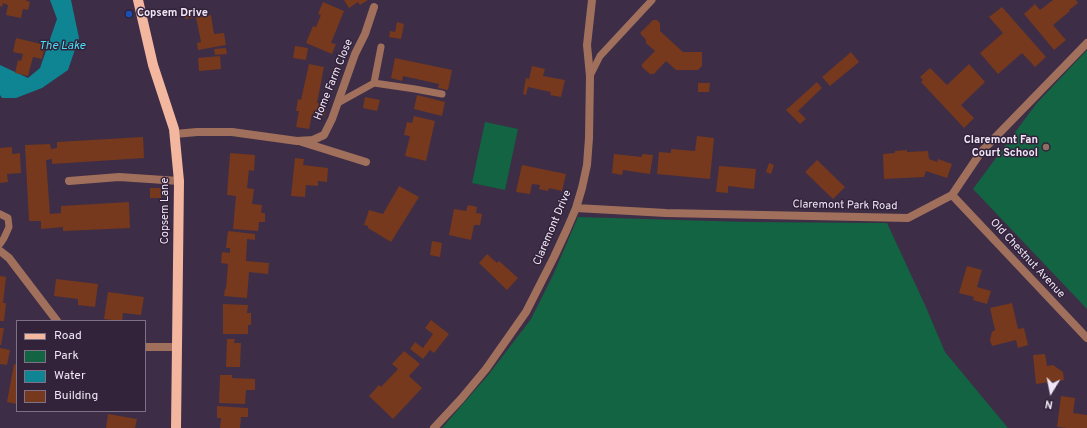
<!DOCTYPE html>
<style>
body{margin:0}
#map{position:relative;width:1087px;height:428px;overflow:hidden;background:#3d2d46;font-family:Overpass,sans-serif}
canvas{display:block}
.legend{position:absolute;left:16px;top:320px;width:130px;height:92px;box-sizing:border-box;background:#32233b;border:1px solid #7e7186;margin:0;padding:5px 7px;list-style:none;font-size:12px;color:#f0e6f6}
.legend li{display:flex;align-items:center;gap:8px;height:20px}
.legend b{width:20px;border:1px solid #7e7186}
.north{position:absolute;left:1031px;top:372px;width:40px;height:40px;-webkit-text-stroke:3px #32233b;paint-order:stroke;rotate:190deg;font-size:11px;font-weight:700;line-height:16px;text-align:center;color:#f0e6f6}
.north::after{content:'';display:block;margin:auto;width:14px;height:18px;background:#f0e6f6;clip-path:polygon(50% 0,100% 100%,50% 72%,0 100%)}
</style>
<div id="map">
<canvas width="1087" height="428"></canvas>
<ul class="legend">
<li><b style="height:5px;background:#f3b69e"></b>Road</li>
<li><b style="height:11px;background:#126442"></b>Park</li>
<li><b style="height:11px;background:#0f8493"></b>Water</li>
<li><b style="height:11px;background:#76391d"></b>Building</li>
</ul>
<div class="north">N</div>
</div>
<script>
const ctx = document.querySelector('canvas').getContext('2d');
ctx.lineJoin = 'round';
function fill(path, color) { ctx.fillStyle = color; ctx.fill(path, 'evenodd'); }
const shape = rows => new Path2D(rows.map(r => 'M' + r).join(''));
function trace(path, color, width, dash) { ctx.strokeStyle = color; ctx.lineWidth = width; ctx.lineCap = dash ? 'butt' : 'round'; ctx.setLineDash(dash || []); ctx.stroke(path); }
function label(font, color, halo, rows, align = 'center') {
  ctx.font = font + ' Overpass,sans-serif'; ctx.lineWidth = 3; ctx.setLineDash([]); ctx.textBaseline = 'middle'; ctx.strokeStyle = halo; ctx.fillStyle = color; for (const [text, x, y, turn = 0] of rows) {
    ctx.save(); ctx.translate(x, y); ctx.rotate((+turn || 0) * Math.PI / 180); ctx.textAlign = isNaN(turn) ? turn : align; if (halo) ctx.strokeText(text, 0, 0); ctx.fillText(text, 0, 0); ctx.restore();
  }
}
fill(shape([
 [1087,50,1087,309,973,189,1036,104],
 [485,122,518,129,505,190,472,183],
 [578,217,747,222,887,223,925,305,945,352,1008,428,442,428,489,374,531,319,553,275]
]), '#126442');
fill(shape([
 [50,0,71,0,79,38,68,70,42,88,16,98,2,98,0,95,0,65,28,78,40,68,57,19]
]), '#0f8493');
fill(shape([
 [0,0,25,0,30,2,28,10,23,9,21,18,6,15,8,5,3,3,2,7,0,6],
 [344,0,368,0,360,5,358,2,349,8],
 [1053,0,1076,0,1078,3,1069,10,1070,11,1053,25,1066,40,1054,50,1024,14,1035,4,1040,10],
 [323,2,344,11,331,43,336,44,332,54,306,43,313,26,316,27,321,15,318,14],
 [1002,7,1046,57,1035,67,1022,53,998,74,980,53,1003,33,989,17],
 [195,8,196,17,185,19,184,10],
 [211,15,214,34,224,33,226,45,198,50,197,43,201,42,196,17],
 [653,20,657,20,660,23,660,31,683,52,702,52,702,66,698,70,676,70,666,61,654,74,650,74,642,67,642,64,655,51,646,43,646,40,640,33],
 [397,22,404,24,401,39,389,37,390,31,395,32],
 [16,38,45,45,42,59,33,57,28,76,15,73,18,60,21,61,23,54,13,52],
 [295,46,308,48,306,60,293,58],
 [226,48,227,54,215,55,214,49],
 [851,52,859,62,830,86,822,77],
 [220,56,221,69,199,71,198,58],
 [395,58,452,70,448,90,438,88,439,84,403,76,402,81,391,78],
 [309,64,324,67,317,103,327,105,324,117,312,114,309,129,296,127,299,111,296,111,298,99,301,100],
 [969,64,985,82,961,105,974,118,964,128,921,82,923,80,920,77,930,68,947,85],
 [532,66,545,69,543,76,565,80,561,97,550,95,551,92,528,87,526,95,523,94,526,78,529,79],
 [817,82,822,88,798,111,806,119,800,124,786,110],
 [698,83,710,83,709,92,698,92],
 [417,95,445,102,442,116,414,109],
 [365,97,380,100,377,111,363,108],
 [414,116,435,121,426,161,405,156,410,136,404,135,407,122,412,123],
 [697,136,714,138,710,179,657,174,659,152,671,153,671,149,695,151],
 [143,137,144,158,52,164,52,159,46,160,50,214,61,213,61,206,129,202,130,228,63,231,63,227,41,229,41,221,29,221,25,145,50,144,51,149,57,148,57,142],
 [12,147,12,154,20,153,21,173,7,174,8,182,0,183,0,148],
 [907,150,907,152,928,151,929,159,937,162,938,159,952,164,947,178,926,171,924,177,884,179,883,154,895,153,895,151],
 [230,153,255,155,254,171,249,170,247,188,254,189,252,204,262,205,261,213,265,213,265,222,259,222,258,231,233,229,236,196,227,195],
 [614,154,642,157,642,154,653,155,650,174,623,170,622,175,612,173],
 [295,158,304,159,303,165,328,168,327,182,318,181,318,186,306,185,305,197,291,196],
 [817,160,845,187,833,199,805,172],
 [769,163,774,165,771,174,766,172],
 [522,165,566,174,562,191,549,188,548,191,539,189,540,185,532,184,530,194,516,192],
 [719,166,756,169,754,189,728,186,728,193,716,192],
 [399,186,419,197,391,242,368,228,368,226,364,225,369,210,383,214],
 [150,188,161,188,161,198,150,198],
 [468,205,477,207,476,213,482,214,480,225,474,225,471,240,449,235,454,209,466,211],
 [228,231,255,234,255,240,247,239,246,261,269,263,268,274,249,272,247,298,224,296,225,289,226,289,228,264,221,263,222,252,230,253,230,248,226,248],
 [432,241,442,243,440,257,430,255],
 [487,254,497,263,499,261,518,278,507,290,479,263],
 [967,266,982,270,977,287,991,291,987,304,973,300,974,297,959,293],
 [0,276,6,277,3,303,6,303,4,321,0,321],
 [56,279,98,284,95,307,78,305,78,299,54,296],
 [108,292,144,297,141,315,123,313,122,321,104,319],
 [1012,303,1018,329,1024,328,1028,345,1018,348,1016,340,992,346,990,340,992,332,995,330,990,308],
 [223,304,248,305,247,313,251,313,251,325,248,325,248,334,223,334],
 [431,320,449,334,434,353,430,350,423,359,410,349,415,342,423,348,433,334,425,328],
 [0,328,4,328,1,345,0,345],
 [227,339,235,339,234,343,241,343,240,367,226,367],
 [0,348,10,350,7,365,0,364],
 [404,351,420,364,409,376,422,388,393,419,369,396,379,385,381,387,398,369,392,364],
 [1045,354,1047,366,1053,365,1063,372,1064,380,1036,384,1033,355],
 [14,364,17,365,17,404,7,402],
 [220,375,232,375,232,378,255,379,255,390,246,390,245,404,219,403],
 [1061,396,1075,398,1073,413,1087,415,1087,428,1067,428,1057,427],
 [217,406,248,408,248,417,241,417,240,428,220,428,221,418,217,418],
 [108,414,137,419,135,428,106,428]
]), '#76391d');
trace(shape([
 [590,76,600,56,652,0],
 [374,83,381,47],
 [338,103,374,83,415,89,442,94],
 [0,214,8,218,9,227,4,238,0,244]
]), '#a1705c', 7);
trace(shape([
 [175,134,197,132,232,132,297,141,313,140,324,135,332,119,355,54,365,34,374,7],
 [302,142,366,162],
 [69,181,119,177,179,181],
 [952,195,1087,338],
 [576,208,666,213,908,218,952,195,981,152,1087,43],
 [0,251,9,258,57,321],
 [145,347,177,347],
 [434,428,461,399,486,369,526,312,554,257,567,229,576,208,582,188,587,165,589,138,590,76,587,45,592,0]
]), '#a1705c', 8);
trace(shape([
 [138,0,153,65,174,129,179,181,176,428]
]), '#f3b69e', 10);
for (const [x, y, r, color] of [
 [129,14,4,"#1a4fb4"],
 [1046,147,4,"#8d6e63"]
]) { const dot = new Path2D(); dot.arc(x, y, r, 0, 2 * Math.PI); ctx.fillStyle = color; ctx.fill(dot); trace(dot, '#32233b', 1.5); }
label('bold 11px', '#f0e6f6', '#32233b', [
 ["Copsem Drive",137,14],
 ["Claremont Fan",1038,141,"right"],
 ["Court School",1038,154,"right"]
], 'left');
label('11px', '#f0e6f6', '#32233b', [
 ["Home Farm Close",334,80,-68],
 ["Claremont Park Road",845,206,1],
 ["Copsem Lane",166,211,-90],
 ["Claremont Drive",553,228,-67],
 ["Old Chestnut Avenue",1027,259,47]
]);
label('italic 12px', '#4addf1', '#32233b', [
 ["The Lake",62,47]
]);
</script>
